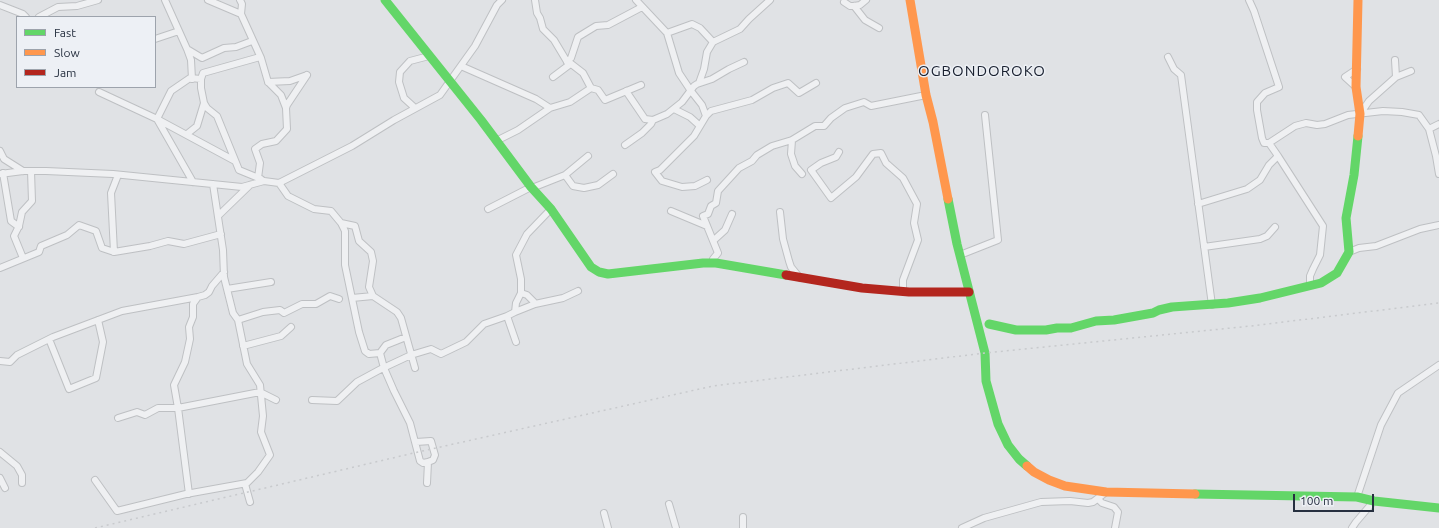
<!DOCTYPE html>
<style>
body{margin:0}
#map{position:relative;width:1439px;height:528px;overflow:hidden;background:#e0e2e5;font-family:Ubuntu,sans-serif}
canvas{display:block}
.legend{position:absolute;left:16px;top:16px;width:140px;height:72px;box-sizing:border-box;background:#edf0f5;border:1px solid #9da3ac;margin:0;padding:5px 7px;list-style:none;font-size:12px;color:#262f3f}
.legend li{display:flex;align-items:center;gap:8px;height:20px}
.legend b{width:20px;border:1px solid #9da3ac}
.scale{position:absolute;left:1293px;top:494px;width:81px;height:18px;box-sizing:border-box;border:2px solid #262f3f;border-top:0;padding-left:5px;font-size:12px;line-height:14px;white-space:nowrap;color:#262f3f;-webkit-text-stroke:3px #edf0f5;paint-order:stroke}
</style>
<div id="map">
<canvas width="1439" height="528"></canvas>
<ul class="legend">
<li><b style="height:5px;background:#63d668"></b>Fast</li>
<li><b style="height:5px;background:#ff974d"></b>Slow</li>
<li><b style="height:5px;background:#b3261e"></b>Jam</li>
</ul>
<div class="scale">100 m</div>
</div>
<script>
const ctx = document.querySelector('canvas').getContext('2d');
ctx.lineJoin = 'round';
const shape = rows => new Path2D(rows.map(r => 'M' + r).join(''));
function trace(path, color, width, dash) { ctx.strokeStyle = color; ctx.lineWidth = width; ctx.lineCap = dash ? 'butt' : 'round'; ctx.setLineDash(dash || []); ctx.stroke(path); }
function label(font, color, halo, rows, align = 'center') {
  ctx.font = font + ' Ubuntu,sans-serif'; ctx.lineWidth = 3; ctx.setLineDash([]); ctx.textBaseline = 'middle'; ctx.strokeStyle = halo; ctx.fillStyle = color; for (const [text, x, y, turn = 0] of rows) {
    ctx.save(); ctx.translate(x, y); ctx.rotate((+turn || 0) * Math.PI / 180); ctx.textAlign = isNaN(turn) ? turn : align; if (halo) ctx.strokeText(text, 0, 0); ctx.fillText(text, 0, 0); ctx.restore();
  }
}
const street = shape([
 [165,0,187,49,202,58,224,48,236,47,252,41],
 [208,0,241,14,261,58,268,82,281,95,286,108,287,129,276,141,262,144,255,149,260,163,258,178],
 [240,0,242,4,241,14],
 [535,0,537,13,540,18,543,29,554,40,569,65,553,77],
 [636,0,667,33,679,73,691,91,702,105,706,116,711,111,752,100,773,88,788,83,799,93,816,83],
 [1249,0,1254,11,1279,87,1265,93,1257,102,1257,110,1262,138,1264,143,1269,143,1295,126,1306,123,1317,125,1325,124,1348,115,1383,111,1402,112,1419,115,1429,129,1436,156,1439,174],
 [844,2,850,6,854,6,860,5,866,0],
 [0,5,23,14,26,17],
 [854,6,865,20,879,28],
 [39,17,58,7,77,6,98,0],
 [667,33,692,24,700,28,713,42,740,29,749,19,770,0],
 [155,39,179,31],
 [187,49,191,60,192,79],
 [1168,57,1174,69,1181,75,1212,305],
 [567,62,571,58,578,37,596,26,608,25,642,7],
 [461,66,536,99,550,108,570,102,591,88,583,73,570,63,569,65],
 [1396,77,1411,71],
 [201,79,201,88,204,103,207,108,217,116,239,170,261,179],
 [268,82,290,81,307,75],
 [699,83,704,69,707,52,713,42],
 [1356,87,1345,77,1357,69],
 [591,88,598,90,605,100,641,85],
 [626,91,645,119,653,120],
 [99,92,157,119,235,161],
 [286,108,287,105,307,75],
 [415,108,404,98,399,82,400,72,410,61,429,56],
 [674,109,690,117,700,126],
 [1360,114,1369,101,1396,77,1395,60],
 [706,116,694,136,660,170,655,172,662,181,682,187,695,186,707,180],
 [1429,129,1439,124],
 [187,134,197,126,204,103],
 [792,140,791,154,795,166,802,174],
 [496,141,518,130,550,108],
 [625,145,642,133,651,124,653,120,667,114,682,102,694,86,697,84,712,79,729,69,744,62],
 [0,151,4,159,23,171],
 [839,152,836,157,821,163,811,170,831,198,856,177,873,154,881,153,886,163,903,178,917,204,914,223,918,240,903,280,903,291],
 [1278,156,1323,226,1320,255,1313,269,1310,276,1310,285],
 [3,173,11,221,19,227],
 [0,174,23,171,46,171,113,174,242,187,264,181,279,183,352,146,394,120,440,95,475,46,497,5,502,0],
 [118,175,111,193,114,252,150,246,168,241,184,244,221,234],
 [565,175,573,186,584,188,598,185,613,174],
 [193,182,157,119,171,91,190,78,201,79,203,73,260,57],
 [279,183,288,196,314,209,331,211,341,223,355,226,359,241,371,252,373,261,369,287,373,296],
 [532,188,565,175,588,156],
 [1198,204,1247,189,1260,180,1269,165,1278,156,1269,143],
 [488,209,531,187],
 [671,211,707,226],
 [780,212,783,239,789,261,791,267,800,278],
 [218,216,250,185],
 [341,223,345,231,345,265,359,332,365,351,369,354,380,353,384,368,394,391,410,423,420,461,423,463,428,462,427,483],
 [714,240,725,230,732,214],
 [1204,247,1260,239,1267,236,1275,227],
 [1349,252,1359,248,1376,246,1420,229,1439,225],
 [960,255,998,240,985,115],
 [23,258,14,236,19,226,22,212,32,201,31,171],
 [716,263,713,259,718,253,703,216,708,214,711,206,716,203,718,191,739,168,752,161,757,155,772,146,792,140,815,126,824,126,831,118,845,108,864,102,871,106,926,95],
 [0,268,39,252,41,246,67,235,79,225,96,231,102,248,114,252],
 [227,289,271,282],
 [521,293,527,295,533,301,535,304,563,298,578,291],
 [198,297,205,295,209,292,212,286,224,272],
 [352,298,373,296,397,312,401,318,415,368],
 [515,312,535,304],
 [238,320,263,312,280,310,284,313,302,304,316,304,330,296,339,299],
 [49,339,69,389,96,378,103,342,98,320],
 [516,342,507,316,515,312,516,303,521,293,521,279,516,255,527,234,551,209],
 [243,346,281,336,291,327],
 [380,353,386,345,406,337],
 [0,361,10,362,17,355,53,337,122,311,198,297,193,304,193,317,189,327,190,339,185,362,174,385,178,408,158,408,145,415,137,412,118,418],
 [312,400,337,401,357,382,381,369,411,355,431,349,441,354,466,342,484,324,507,316],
 [416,442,431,441,435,455,433,460,428,462],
 [0,452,17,466,22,475,22,483],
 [0,478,5,488],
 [95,480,117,511,186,494,247,483,258,472,270,455,261,432,263,416,260,385,247,364,238,320,233,313,224,277,223,250,213,184],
 [245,484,250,502],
 [189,494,178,408,260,392,276,400],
 [1357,497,1381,425,1398,393,1439,365],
 [1098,499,1102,503,1114,507,1118,512,1115,528],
 [669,504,676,528],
 [604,513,608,528],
 [743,517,743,528],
 [962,528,984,518,1041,502,1070,501,1088,503,1093,502,1106,492],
 [1352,528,1356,522,1374,501]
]);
trace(street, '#bec0c3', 8);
trace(street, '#eff0f2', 6);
trace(shape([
 [385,0,481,120,531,187,551,209,591,267,599,272,608,274,703,263,716,263,786,275],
 [948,199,957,244,985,353,986,381,998,424,1008,445,1019,459,1027,466],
 [989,324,1016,330,1046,330,1057,328,1071,328,1096,321,1114,320,1153,313,1159,310,1172,307,1228,303,1260,298,1321,283,1337,273,1349,252,1346,218,1354,175,1358,136],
 [1195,494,1357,497,1374,501,1439,508]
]), '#63d668', 9);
trace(shape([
 [910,0,926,95,933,122,948,199],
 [1358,136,1360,114,1356,87,1358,0],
 [1027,466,1034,472,1049,480,1065,486,1106,492,1195,494]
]), '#ff974d', 9);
trace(shape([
 [786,275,862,288,909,292,969,292]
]), '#b3261e', 9);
trace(shape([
 [95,528,418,452,713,386,985,353,1251,326,1439,303]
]), '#c8cacd', 1.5, [2, 4]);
ctx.letterSpacing = '1px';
label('15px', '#19202f', '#edf0f5', [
 ["OGBONDOROKO",982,71]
]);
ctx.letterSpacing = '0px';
</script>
